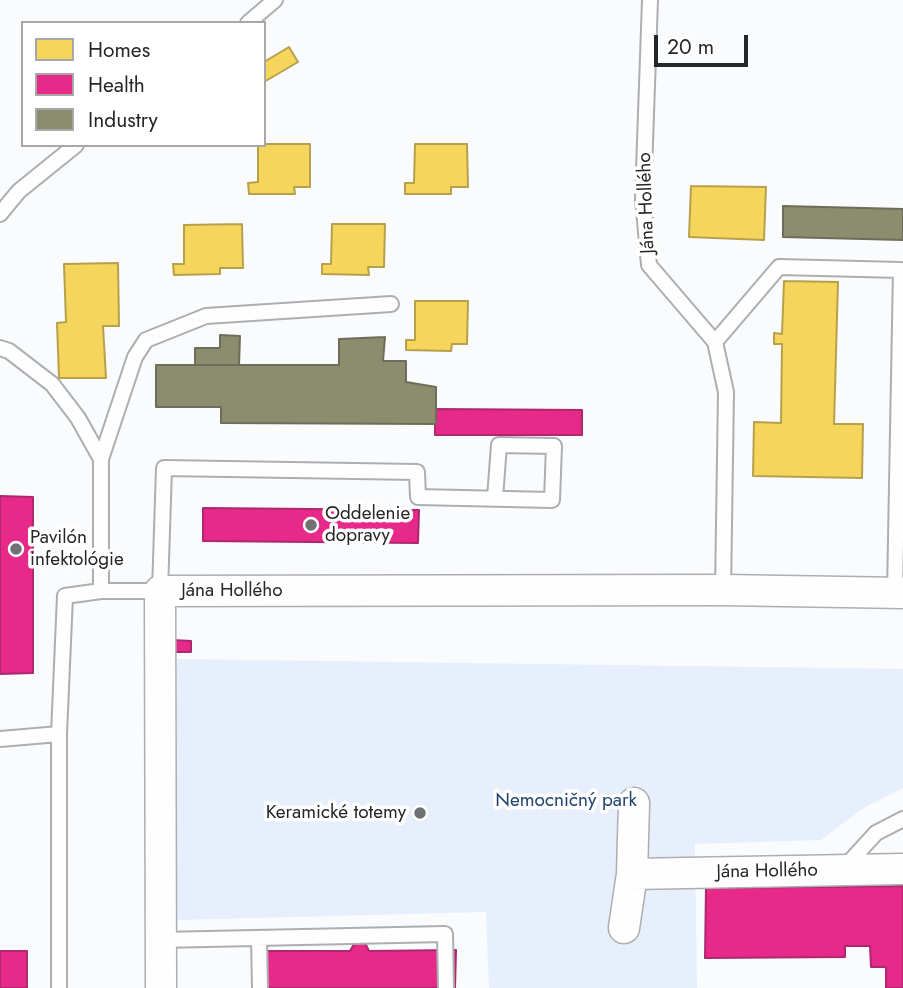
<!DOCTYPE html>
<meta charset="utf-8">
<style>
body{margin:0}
#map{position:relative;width:903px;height:988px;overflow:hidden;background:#f9fbfd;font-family:Jost,sans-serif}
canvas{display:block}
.legend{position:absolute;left:21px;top:21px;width:245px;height:126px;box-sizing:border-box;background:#fff;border:2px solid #a8a8a9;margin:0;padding:9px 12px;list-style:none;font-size:21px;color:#252628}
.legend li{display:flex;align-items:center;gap:14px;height:35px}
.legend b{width:35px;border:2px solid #a8a8a9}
.scale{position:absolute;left:654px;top:35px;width:94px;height:32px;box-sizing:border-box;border:4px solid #252628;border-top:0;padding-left:9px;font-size:21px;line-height:24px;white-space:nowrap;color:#252628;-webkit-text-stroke:5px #fff;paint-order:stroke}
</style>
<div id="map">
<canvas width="903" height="988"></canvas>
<ul class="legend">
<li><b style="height:19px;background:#f6d55c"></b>Homes</li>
<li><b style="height:19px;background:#e7298a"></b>Health</li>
<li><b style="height:19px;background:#8c8c6e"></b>Industry</li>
</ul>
<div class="scale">20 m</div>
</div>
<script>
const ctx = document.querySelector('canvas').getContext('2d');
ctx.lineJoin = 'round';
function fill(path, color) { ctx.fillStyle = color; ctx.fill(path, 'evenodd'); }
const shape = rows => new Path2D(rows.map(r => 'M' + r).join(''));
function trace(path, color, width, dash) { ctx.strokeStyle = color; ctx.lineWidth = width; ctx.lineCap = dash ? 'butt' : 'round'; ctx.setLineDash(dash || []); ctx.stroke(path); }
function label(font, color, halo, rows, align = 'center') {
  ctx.font = font + ' Jost,sans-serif'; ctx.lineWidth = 7; ctx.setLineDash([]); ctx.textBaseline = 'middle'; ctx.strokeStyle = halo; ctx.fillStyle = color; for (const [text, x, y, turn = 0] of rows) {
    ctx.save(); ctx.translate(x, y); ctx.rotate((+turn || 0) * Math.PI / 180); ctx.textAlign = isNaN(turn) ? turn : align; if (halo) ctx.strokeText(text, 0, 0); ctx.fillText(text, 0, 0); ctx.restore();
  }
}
fill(shape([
 [177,659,903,669,903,788,862,809,821,840,695,844,697,988,489,988,486,912,177,920]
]), '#e6effb');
const homes = shape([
 [289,47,298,62,264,82,264,62,289,47],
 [264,144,310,144,310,187,294,187,295,194,249,194,248,183,258,182,258,145,264,144],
 [415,144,467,144,468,187,451,187,451,194,405,194,405,183,414,183,415,144],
 [691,186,766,187,764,240,689,237,691,186],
 [242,224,243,268,220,268,220,274,174,275,173,264,184,264,184,225,242,224],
 [332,224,385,224,384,267,368,267,369,275,322,274,322,264,331,264,332,224],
 [118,263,119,326,103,326,106,378,59,378,57,323,66,322,64,264,118,263],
 [784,281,838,282,834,424,863,424,862,478,753,476,754,422,781,423,782,344,774,344,774,333,782,334,784,281],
 [415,301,468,301,467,344,452,344,451,351,406,350,406,340,415,340,415,301]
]);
fill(homes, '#f6d55c');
trace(homes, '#b7a04c', 2);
const health = shape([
 [435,409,582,410,582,435,435,435,435,409],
 [0,496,33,497,33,673,0,674,0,496],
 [203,508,419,510,418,543,203,541,203,508],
 [172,640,191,641,191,652,172,652,172,640],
 [903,886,903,988,886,988,886,967,871,967,870,946,845,946,845,957,705,958,706,888,903,886],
 [360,941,365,943,369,951,456,950,455,988,266,988,266,951,350,951,354,944,360,941],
 [0,951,27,951,27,988,0,988,0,951]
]);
fill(health, '#e7298a');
trace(health, '#ad286d', 2);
const industry = shape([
 [783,206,903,209,903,240,783,237,783,206],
 [220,335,240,336,239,365,195,365,195,348,220,348,220,335],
 [385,337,383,361,406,361,406,382,436,387,436,424,221,423,221,407,156,407,156,365,339,365,339,339,385,337]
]);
fill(industry, '#8c8c6e');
trace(industry, '#6d6d59', 2);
const service = shape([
 [650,0,643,199,649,265,715,342,726,392,723,590],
 [248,23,275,0],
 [0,214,19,191,76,145],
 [715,342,779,267,901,270,895,593],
 [0,348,9,351,52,384,78,418,101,459,101,591],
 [101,459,135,357,146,340,206,316,391,304],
 [0,739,59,734],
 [843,869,876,833,903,819],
 [259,938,260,988],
 [160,940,445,934,446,988],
 [59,988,59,734,65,596,101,591,160,591,164,468,417,472,418,497,552,500,554,446,499,445,495,498]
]);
const minor = shape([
 [632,874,903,869],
 [624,928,632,874,634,803],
 [161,988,160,591,723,590,903,593]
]);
trace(service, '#adaeb0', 18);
trace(minor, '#adaeb0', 33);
trace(service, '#fefeff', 14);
trace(minor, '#fefeff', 30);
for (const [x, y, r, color] of [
 [311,525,7,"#6f7173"],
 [16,549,7,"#6f7173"],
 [420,813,7,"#6f7173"]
]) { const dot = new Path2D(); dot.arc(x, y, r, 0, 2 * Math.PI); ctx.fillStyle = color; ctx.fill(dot); trace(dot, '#fff', 2.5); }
label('19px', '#252628', '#fff', [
 ["Jána Hollého",647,203,-92],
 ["Jána Hollého",232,591],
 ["Jána Hollého",767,872,-1]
]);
label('19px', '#252628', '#fff', [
 ["Oddelenie",325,514],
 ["dopravy",325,536],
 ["Pavilón",30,538],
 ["infektológie",30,560],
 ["Keramické totemy",406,813,"right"]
], 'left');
label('19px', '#20436d', '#fff', [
 ["Nemocničný park",566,801]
]);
</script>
